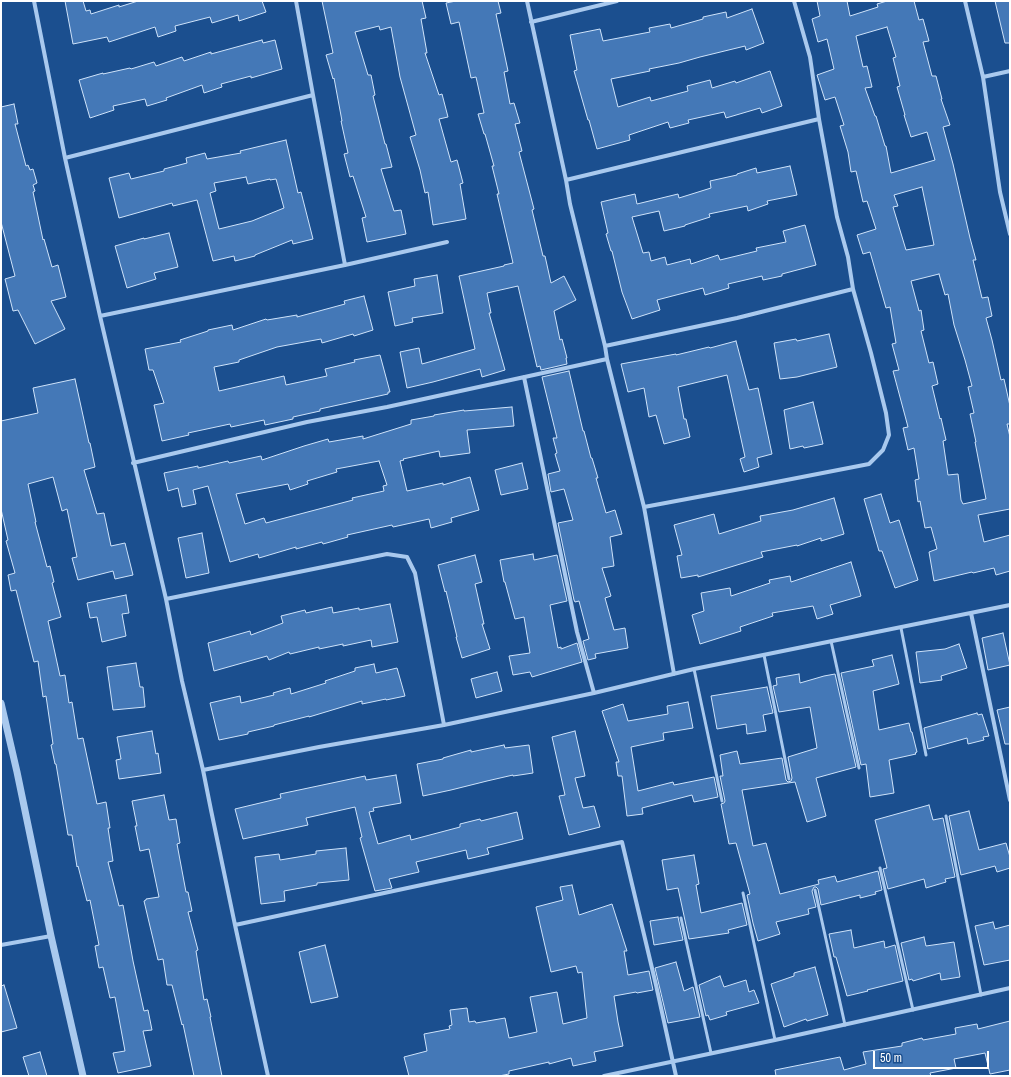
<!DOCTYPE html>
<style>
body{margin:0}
#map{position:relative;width:1011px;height:1077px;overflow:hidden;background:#1b4f8f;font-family:"Archivo Narrow",sans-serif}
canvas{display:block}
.frame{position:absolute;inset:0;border:2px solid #fff;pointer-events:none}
.scale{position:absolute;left:873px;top:1051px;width:116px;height:18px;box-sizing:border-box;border:2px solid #fff;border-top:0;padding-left:5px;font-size:12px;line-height:14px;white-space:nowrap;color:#fff;-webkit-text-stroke:3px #1b4f8f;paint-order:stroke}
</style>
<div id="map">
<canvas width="1011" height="1077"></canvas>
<div class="frame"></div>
<div class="scale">50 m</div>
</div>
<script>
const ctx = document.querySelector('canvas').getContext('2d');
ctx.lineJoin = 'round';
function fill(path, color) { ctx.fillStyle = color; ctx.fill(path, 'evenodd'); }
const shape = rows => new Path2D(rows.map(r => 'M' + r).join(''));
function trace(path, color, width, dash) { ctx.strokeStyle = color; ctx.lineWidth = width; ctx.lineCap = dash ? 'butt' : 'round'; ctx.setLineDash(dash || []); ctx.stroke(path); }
const building = shape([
 [65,1,83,1,86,11,90,10,91,14,119,5,119,7,138,1,262,1,266,12,239,21,238,15,212,23,210,17,175,26,176,31,158,37,155,27,109,42,107,37,73,44,65,1],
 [322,1,422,1,426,18,421,19,427,53,425,53,439,95,442,94,448,117,439,119,451,162,457,160,463,183,460,184,466,219,433,225,428,192,425,193,420,170,410,137,416,135,400,77,391,27,380,30,379,26,355,32,368,75,371,75,375,95,373,96,385,144,386,144,392,167,381,169,394,211,401,210,406,234,367,242,362,218,366,217,353,176,350,177,344,154,348,153,341,121,342,121,334,78,333,79,326,55,333,53,322,1],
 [456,1,498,1,501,13,496,14,508,71,504,72,510,104,514,103,520,123,515,124,522,151,519,152,534,209,532,210,543,256,545,256,551,283,564,276,576,300,554,311,560,340,562,339,567,358,566,358,567,364,541,370,540,366,537,367,518,286,487,293,491,313,489,313,505,370,482,377,480,369,433,382,407,388,400,352,419,348,422,364,475,349,459,276,504,266,504,265,513,263,497,194,499,194,492,166,494,166,485,134,484,134,478,114,484,113,476,77,471,78,459,22,451,24,446,3,456,1],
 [817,1,847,1,850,16,878,7,877,4,887,1,914,1,919,20,923,19,929,41,923,42,932,76,936,76,942,99,941,99,950,125,943,127,953,164,970,238,976,260,973,260,982,298,988,297,992,316,986,318,992,340,1001,380,1004,379,1010,406,1010,424,1007,424,1010,437,1010,509,978,515,984,542,1010,535,1010,571,996,575,994,568,973,573,972,572,934,581,929,552,937,549,931,527,925,528,920,501,918,502,915,480,919,479,914,448,908,450,903,428,908,427,893,371,899,370,892,344,896,343,890,307,886,308,870,252,863,254,857,235,876,229,867,201,863,202,856,171,851,172,848,152,840,126,844,125,835,97,825,100,817,75,834,69,827,39,818,42,812,19,820,16,817,1],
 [887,27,896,57,893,58,900,86,897,87,905,115,904,115,911,137,927,132,935,160,891,173,886,146,885,146,876,116,875,116,865,88,872,87,867,66,863,67,856,36,887,27],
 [922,187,934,245,906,250,893,207,898,206,894,195,922,187],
 [939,274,945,295,948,294,954,325,965,360,972,386,968,387,974,413,970,414,976,442,975,442,986,499,963,504,961,500,958,474,948,475,943,441,946,440,941,418,940,419,932,386,938,384,933,362,929,363,921,331,924,330,921,310,919,311,911,281,939,274],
 [995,1,1010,1,1010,43,1005,43,995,1],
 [752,9,764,43,746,50,745,46,700,57,679,63,649,69,650,71,611,79,618,107,650,97,651,101,688,91,687,86,710,80,712,88,735,81,736,83,770,71,782,106,762,113,760,108,726,118,724,112,688,120,689,123,670,128,668,122,629,135,630,140,597,149,589,120,588,120,574,71,577,70,570,35,600,29,603,41,650,32,649,28,670,24,671,28,703,19,703,17,726,12,727,18,752,9],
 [262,40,263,43,275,40,282,69,251,78,251,76,221,84,222,87,204,93,202,85,166,98,167,100,147,106,145,99,113,106,114,110,90,118,79,80,103,73,103,74,130,68,131,69,154,62,156,66,182,57,184,61,211,52,211,54,262,40],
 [14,104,18,124,15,124,26,166,28,165,30,170,33,169,37,183,33,185,35,191,33,192,43,240,44,239,52,267,58,265,66,297,51,301,65,329,35,344,18,310,13,311,5,279,15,276,1,222,1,107,14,104],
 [286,140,298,193,301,192,313,239,293,244,292,240,255,255,255,256,235,261,234,256,213,261,197,200,173,206,172,203,119,218,109,178,129,173,131,179,164,171,164,169,187,163,186,158,205,153,207,159,241,153,240,151,286,140],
 [246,177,248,184,270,179,270,180,276,179,284,208,252,221,219,229,210,193,216,191,214,183,246,177],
 [790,166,797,195,767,201,768,204,748,211,747,206,709,214,710,217,685,225,685,226,664,231,659,211,632,217,643,253,649,252,651,261,665,257,667,265,690,259,691,264,718,255,720,260,757,251,756,248,786,242,783,231,805,225,816,265,782,274,782,276,763,280,762,276,728,284,729,288,705,295,703,288,657,300,660,310,632,319,622,292,612,251,611,251,606,234,608,233,601,202,635,194,637,204,678,194,679,198,711,188,710,181,737,175,737,174,756,168,757,173,790,166],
 [169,233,178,267,154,273,156,279,127,288,115,246,144,238,144,239,169,233],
 [437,275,443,313,412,318,413,322,395,326,388,292,415,286,414,279,437,275],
 [364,296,373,330,354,336,353,334,322,343,321,339,277,347,239,360,239,362,214,367,219,391,284,376,286,385,327,376,325,369,355,362,354,360,380,355,390,392,388,392,388,394,320,409,320,411,293,417,293,419,265,425,264,420,231,427,230,424,188,433,189,435,162,441,154,405,164,403,153,370,149,370,145,349,181,342,180,340,208,331,208,330,232,325,233,330,266,319,267,320,297,315,297,317,345,304,344,301,364,296],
 [829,334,837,367,797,377,780,379,774,343,796,339,797,341,829,334],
 [736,341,749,390,758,388,772,454,757,458,759,467,744,472,740,459,745,457,727,375,678,387,684,419,686,419,690,437,664,444,656,415,649,417,644,388,628,392,621,364,676,354,676,355,709,347,710,348,736,341],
 [569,371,583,431,584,431,591,458,592,458,598,478,596,478,606,513,615,510,622,534,610,537,614,566,602,568,611,596,605,598,614,630,625,628,628,648,595,654,596,658,588,660,583,641,589,639,579,601,575,602,574,600,558,523,573,520,564,489,551,492,548,474,560,471,555,454,557,453,553,438,557,438,542,377,569,371],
 [75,379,89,443,90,443,95,467,84,470,97,514,104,513,111,546,125,543,133,575,115,579,113,571,78,580,72,558,77,557,67,509,62,511,53,477,28,484,36,522,35,522,47,567,50,566,54,582,52,583,61,617,48,621,60,676,65,675,69,703,72,702,78,739,83,738,97,804,106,802,110,828,108,828,113,861,108,862,119,906,123,905,133,961,144,1011,148,1010,152,1030,143,1031,151,1066,118,1073,113,1053,125,1051,115,997,110,998,103,967,99,968,95,946,99,945,90,900,87,901,78,866,77,867,72,835,68,835,56,764,55,764,51,745,53,744,46,696,43,697,38,661,34,662,16,590,11,591,8,575,15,573,6,541,8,540,1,509,1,421,38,413,33,388,75,379],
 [813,402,823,444,804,448,803,446,790,449,784,410,813,402],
 [512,407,514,426,467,430,470,453,440,457,439,451,403,459,404,460,400,461,407,491,443,483,443,485,470,477,479,510,451,518,452,522,431,528,429,519,393,527,392,525,347,535,348,537,323,544,322,542,296,549,296,547,259,558,258,554,230,562,208,486,193,490,196,504,182,507,178,488,168,491,164,473,198,466,198,468,228,461,229,463,261,456,262,460,304,446,328,439,329,442,363,436,363,439,411,424,411,420,434,416,434,415,464,410,464,411,512,407],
 [379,461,387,485,383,486,384,491,352,498,353,500,266,523,264,518,245,524,236,494,288,484,290,490,308,484,307,481,337,472,336,469,379,461],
 [522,463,528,489,501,495,495,470,522,463],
 [881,494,890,523,899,520,918,580,895,588,882,551,879,551,864,499,881,494],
 [834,498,844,534,821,541,821,538,797,546,797,545,761,552,763,557,698,577,698,575,681,578,677,556,682,555,674,525,714,514,719,534,761,521,760,516,793,510,834,498],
 [202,533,209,573,186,578,178,538,202,533],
 [533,554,534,560,557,555,567,601,550,605,558,648,561,647,561,649,577,643,582,662,532,677,530,672,513,675,509,656,530,653,524,617,515,619,505,582,504,582,500,560,533,554],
 [475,555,482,582,475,584,484,624,482,624,490,649,462,658,456,637,457,637,446,591,445,592,438,565,475,555],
 [851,562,861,596,830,605,833,614,817,619,813,606,772,613,773,616,740,627,741,631,700,644,692,615,704,611,701,593,730,588,731,596,770,583,769,580,790,576,791,582,851,562],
 [126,595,129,613,122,614,126,636,102,642,97,617,90,618,87,603,126,595],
 [390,604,398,642,372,647,371,640,343,646,343,644,319,649,319,647,290,654,289,652,269,660,267,656,214,671,208,643,250,631,251,635,283,623,281,616,305,610,306,613,332,607,333,613,359,608,359,610,390,604],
 [1003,633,1010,665,988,670,982,638,1003,633],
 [959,644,967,668,941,676,942,680,920,683,916,652,945,649,959,644],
 [892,655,899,684,873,691,879,730,909,723,911,732,912,732,917,752,915,753,916,754,889,760,894,793,870,797,866,764,861,765,841,673,874,666,872,660,892,655],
 [136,663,140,687,143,687,145,707,113,710,107,667,136,663],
 [374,664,376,673,397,668,405,696,386,700,386,699,362,704,362,701,309,717,309,716,274,725,274,726,248,732,248,734,219,740,210,703,240,696,241,703,274,695,273,693,290,688,291,694,326,683,325,681,355,671,355,668,374,664],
 [497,672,502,691,476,698,471,679,497,672],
 [799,674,800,683,824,676,835,674,856,767,816,778,826,816,807,822,795,782,742,790,753,846,766,843,780,894,819,884,818,880,835,876,837,882,878,871,882,890,875,892,876,894,860,898,860,895,821,905,818,889,816,887,814,887,812,891,816,907,808,909,809,914,776,922,780,934,758,941,753,923,747,895,750,894,736,843,729,844,721,804,724,803,725,801,720,776,723,776,720,755,737,751,740,764,782,758,786,780,788,782,791,781,792,778,788,757,817,748,810,707,779,712,773,686,777,685,776,678,799,674],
 [767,687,773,713,763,715,766,731,747,734,746,724,717,729,711,696,767,687],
 [688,702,693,728,663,733,664,740,631,747,638,791,673,782,674,785,714,777,718,797,694,802,692,795,642,808,643,814,627,816,622,776,618,776,616,762,619,762,602,711,623,704,628,721,668,714,667,706,688,702],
 [1010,707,1010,744,1005,744,997,710,1010,707],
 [977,713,978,715,982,714,989,736,983,737,984,740,968,744,967,738,928,749,924,728,977,713],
 [152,731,156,754,158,753,161,773,119,779,116,760,121,759,117,737,152,731],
 [575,731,585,776,575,778,583,808,594,806,600,827,569,835,559,796,565,795,552,737,575,731],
 [504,745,505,748,529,745,533,773,513,776,513,775,487,781,451,790,423,796,417,764,443,759,443,758,471,750,471,752,504,745],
 [396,775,401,803,373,808,374,811,369,812,378,844,410,835,411,840,460,827,460,824,480,819,481,821,517,812,523,839,487,848,489,854,468,859,466,850,416,862,419,872,389,879,392,888,375,891,360,838,362,837,355,807,306,818,308,825,243,839,235,809,281,798,280,794,365,776,366,780,396,775],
 [164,795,169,820,176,819,180,843,177,844,186,892,188,892,192,911,188,912,198,950,196,951,204,1000,207,999,211,1017,210,1017,222,1076,194,1076,183,1024,182,1025,172,985,167,985,163,959,158,960,144,901,146,900,146,899,159,897,149,849,140,851,135,826,137,826,132,801,164,795],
 [929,805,933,820,943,818,955,877,945,879,946,882,926,888,924,879,888,889,883,869,887,868,875,820,929,805],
 [969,811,979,850,1006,843,1010,857,1010,868,997,872,995,866,961,875,949,816,969,811],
 [346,848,349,880,317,883,317,885,284,891,285,901,261,904,255,857,279,854,280,860,316,854,316,851,346,848],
 [694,855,699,884,696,885,701,913,742,903,747,925,728,930,729,933,689,939,678,888,667,890,662,860,694,855],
 [572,885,579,915,612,904,627,951,624,951,628,975,649,971,653,990,637,993,636,992,614,996,618,1022,623,1046,594,1052,596,1061,573,1066,571,1058,549,1064,549,1062,509,1071,509,1074,499,1076,409,1076,404,1057,427,1051,424,1034,450,1029,449,1026,452,1025,450,1010,467,1008,469,1022,475,1021,476,1023,505,1018,509,1038,537,1032,530,997,557,992,563,1024,587,1018,582,972,578,973,576,966,551,972,536,907,563,900,560,887,572,885],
 [678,917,683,940,654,945,650,921,678,917],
 [993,922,995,929,1010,925,1010,960,984,965,975,926,993,922],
 [851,930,854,948,884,941,885,948,895,945,903,981,867,990,868,991,847,996,836,957,834,957,829,934,851,930],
 [924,937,926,946,954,942,960,977,941,980,940,973,913,981,912,979,909,980,901,943,924,937],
 [325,945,338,997,311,1003,299,952,325,945],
 [676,962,684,991,693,987,700,1017,668,1023,655,968,676,962],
 [815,967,828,1015,807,1021,806,1019,784,1027,771,984,794,976,794,973,815,967],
 [720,976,724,987,746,980,749,992,754,990,759,1003,726,1012,727,1015,710,1020,708,1015,706,1016,699,985,720,976],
 [4,985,17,1028,1,1032,1,986,4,985],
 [1010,1021,1010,1070,990,1074,985,1053,954,1059,956,1068,930,1073,931,1076,776,1076,775,1070,840,1057,844,1070,866,1064,863,1052,902,1046,902,1043,922,1038,923,1040,956,1034,955,1028,977,1024,978,1029,1010,1021],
 [40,1052,47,1076,29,1076,23,1057,40,1052]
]);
fill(building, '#4478b7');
trace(building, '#cfe3fa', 1);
trace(shape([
 [901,628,926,755],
 [831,641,859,768],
 [764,655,789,779],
 [694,669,722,801],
 [946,816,981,995],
 [880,868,913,1010],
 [815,890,845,1025],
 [743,893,775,1040],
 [681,918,711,1053]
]), '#a9c9ee', 3);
trace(shape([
 [34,1,65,158,100,316,166,599,182,681,203,770,211,810,235,925,268,1076],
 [296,1,313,95,345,265,447,242],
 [527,1,566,180,570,204,605,346,607,359,644,507,674,674],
 [965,1,983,77,1000,192,1010,234],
 [531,22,617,1],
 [983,77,1010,71],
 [65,158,313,95],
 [566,180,819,119],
 [100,316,345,265],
 [605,346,737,318,853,289],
 [524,377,577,632,594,693],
 [133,463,307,422,387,407,607,359],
 [644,507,735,490,869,464,883,450,889,435,886,413,871,353,853,289,848,257,837,217,819,119,810,57,794,1],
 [166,599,387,554,407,557,415,573,444,725],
 [971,613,1010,800],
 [203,770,319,747,444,725,594,693,694,669,1010,605],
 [235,925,622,842,656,985,676,1076],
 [1,945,51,936],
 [604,1076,775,1040,1010,988]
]), '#a9c9ee', 4);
trace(shape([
 [1,703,17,772,51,936,83,1076]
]), '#a9c9ee', 7);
</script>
